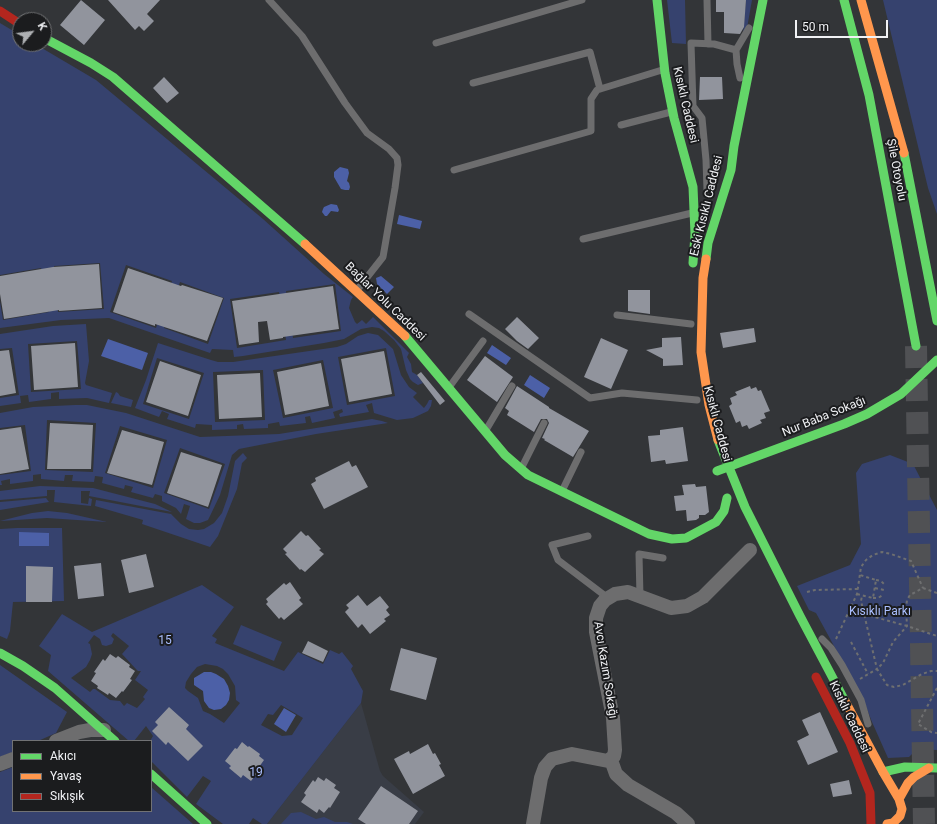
<!DOCTYPE html>
<meta charset="utf-8">
<style>
body{margin:0}
#map{position:relative;width:937px;height:824px;overflow:hidden;background:#333538;font-family:Roboto,sans-serif}
canvas{display:block}
.legend{position:absolute;left:12px;top:740px;width:140px;height:72px;box-sizing:border-box;background:#1b1c1e;border:1px solid #717274;margin:0;padding:5px 7px;list-style:none;font-size:12px;color:#f1f2f5}
.legend li{display:flex;align-items:center;gap:8px;height:20px}
.legend b{width:20px;border:1px solid #717274}
.north{position:absolute;left:12px;top:12px;width:40px;height:40px;box-sizing:border-box;background:#1b1c1e;border:1px solid #717274;border-radius:50%;rotate:61deg;font-size:11px;font-weight:700;line-height:16px;text-align:center;color:#f1f2f5}
.north::after{content:'';display:block;margin:auto;width:14px;height:18px;background:#aeb0b3;clip-path:polygon(50% 0,100% 100%,50% 72%,0 100%)}
.scale{position:absolute;left:795px;top:20px;width:93px;height:18px;box-sizing:border-box;border:2px solid #f1f2f5;border-top:0;padding-left:5px;font-size:12px;line-height:14px;white-space:nowrap;color:#f1f2f5;-webkit-text-stroke:3px #1b1c1e;paint-order:stroke}
</style>
<div id="map">
<canvas width="937" height="824"></canvas>
<ul class="legend">
<li><b style="height:5px;background:#63d668"></b>Akıcı</li>
<li><b style="height:5px;background:#ff974d"></b>Yavaş</li>
<li><b style="height:5px;background:#b3261e"></b>Sıkışık</li>
</ul>
<div class="north">K</div>
<div class="scale">50 m</div>
</div>
<script>
const ctx = document.querySelector('canvas').getContext('2d');
ctx.lineJoin = 'round';
function fill(path, color) { ctx.fillStyle = color; ctx.fill(path, 'evenodd'); }
const shape = rows => new Path2D(rows.map(r => 'M' + r).join(''));
function trace(path, color, width, dash) { ctx.strokeStyle = color; ctx.lineWidth = width; ctx.lineCap = dash ? 'butt' : 'round'; ctx.setLineDash(dash || []); ctx.stroke(path); }
function label(font, color, halo, rows, align = 'center') {
  ctx.font = font + ' Roboto,sans-serif'; ctx.lineWidth = 4; ctx.setLineDash([]); ctx.textBaseline = 'middle'; ctx.strokeStyle = halo; ctx.fillStyle = color; for (const [text, x, y, turn = 0] of rows) {
    ctx.save(); ctx.translate(x, y); ctx.rotate((+turn || 0) * Math.PI / 180); ctx.textAlign = isNaN(turn) ? turn : align; if (halo) ctx.strokeText(text, 0, 0); ctx.fillText(text, 0, 0); ctx.restore();
  }
}
fill(shape([
 [361,703,380,771,383,776,424,812,415,824,267,824]
]), '#393d46');
fill(shape([
 [667,0,685,0,686,44,672,43],
 [746,0,752,0,747,28,743,34],
 [883,0,937,0,937,214,928,188],
 [0,23,20,35,20,44,35,44,96,80,263,219,324,274,353,297,351,300,349,308,355,322,357,324,362,320,366,324,373,317,409,353,407,357,411,364,412,372,417,375,423,383,418,385,413,382,410,379,406,370,401,349,394,340,384,331,379,328,372,327,361,329,344,339,324,343,243,356,234,357,233,350,212,349,210,353,109,318,61,320,0,328,0,302,3,320,49,312,41,268,0,275],
 [100,263,104,309,58,312,54,266],
 [126,265,172,281,156,328,110,312],
 [180,282,224,298,208,344,164,328],
 [335,284,341,331,293,338,286,291],
 [279,292,286,340,237,348,230,299],
 [86,324,89,361,85,383,86,385,112,393,109,403,87,398,59,399,59,392,51,393,51,399,29,402,28,395,20,396,21,403,0,406,0,398,19,395,12,348,0,349,0,334,53,326],
 [77,341,81,389,31,392,28,344],
 [368,333,378,335,393,349,401,375,409,387,417,393,413,397,424,408,427,404,429,400,432,400,431,406,428,411,413,418,397,420,374,413,372,403,366,405,369,412,340,417,339,414,343,412,342,409,333,412,335,418,312,423,310,416,305,417,306,423,280,426,279,422,268,424,268,428,244,429,243,424,237,425,237,429,212,430,212,425,196,424,195,428,167,419,169,414,162,411,159,417,135,408,146,380,158,343,211,360,218,362,233,362,337,347,346,344,358,336],
 [386,348,395,396,347,405,338,357],
 [157,358,204,373,189,419,143,404],
 [323,360,333,408,283,418,273,370],
 [263,370,265,420,215,422,213,372],
 [116,392,118,393,120,396,133,400,131,407,111,403],
 [75,405,87,405,126,413,200,437,279,434,372,419,382,421,388,423,316,434,239,449,232,455,220,495,210,516,208,520,200,523,194,523,186,519,190,506,184,504,181,514,176,508,162,501,162,496,155,494,153,498,131,492,133,487,125,485,124,489,102,483,103,477,95,476,94,482,72,481,73,475,65,475,64,481,41,479,41,474,33,475,33,481,10,484,10,479,1,481,2,485,0,485,0,475,31,471,25,425,0,428,0,413,33,407],
 [47,420,96,423,93,472,45,470],
 [120,426,167,440,153,488,105,473],
 [180,448,225,464,209,509,164,493],
 [243,453,247,458,242,463,237,489,218,536,210,547,142,524,143,520,95,506,96,500,171,514,181,524,189,529,198,530,204,529,214,523,222,513,228,496,235,461],
 [890,455,913,464,937,510,937,750,917,749,909,757,888,758,872,722,863,699,816,613,809,610,797,586,850,565,861,544,856,473,862,464],
 [40,486,93,488,155,504,172,512,89,496,90,491,81,491,81,503,88,504,89,498,92,499,91,506,54,502,55,490,47,490,47,496,0,500,0,491],
 [46,498,49,502,0,510,0,502],
 [48,511,67,513,107,522,47,518,0,521,32,513],
 [17,528,62,528,64,601,13,602,10,631,7,639,0,636,0,529],
 [202,585,234,607,212,636,217,639,215,643,284,671,298,652,323,664,330,650,339,654,342,652,353,666,351,669,363,691,361,703,267,824,262,824,253,818,249,824,223,824,196,804,211,781,203,776,187,797,151,761,151,741,150,741,153,736,146,726,134,741,129,741,48,671,51,655,39,646,62,614,92,632],
 [113,633,129,646,122,654,135,668,138,671,141,671,135,680,148,690,143,697,145,699,137,708,127,703,124,706,120,701,110,700,95,689,93,689,90,692,71,678,86,667,90,660,92,654,90,644,88,643,94,635,100,639,102,645,106,646,112,644,114,639,111,636],
 [205,664,217,666,223,669,228,674,235,686,236,700,240,703,224,723,210,714,203,711,198,698,188,691,185,688,186,682,191,674,197,667],
 [281,705,303,718,292,735,282,736,261,725,268,714,273,715],
 [241,625,282,642,274,661,233,644],
 [0,665,67,712,56,733,38,741,13,741,13,752,0,757],
 [13,767,13,811,151,811,151,787,193,824,0,824,0,772],
 [301,812,316,819,324,817,335,822,347,822,353,824,281,824,291,813]
]), '#36426e');
fill(shape([
 [340,167,348,169,349,173,347,181,349,183,350,187,349,190,345,190,341,189,334,177,334,172],
 [331,204,337,205,339,210,338,212,331,211,327,216,325,216,322,212,323,209,324,207],
 [399,215,422,221,420,229,397,224],
 [381,276,394,287,387,294,377,284,376,278],
 [108,339,148,353,142,370,101,356],
 [492,345,511,358,506,365,487,353],
 [530,375,550,388,544,398,524,385],
 [19,532,49,533,49,546,19,546],
 [204,672,211,672,216,674,224,679,228,686,230,693,229,700,226,705,221,709,214,710,209,708,204,701,203,691,194,685,194,678],
 [284,708,296,715,286,732,274,724]
]), '#4c60a7');
fill(shape([
 [81,0,105,20,84,45,60,25],
 [108,0,160,0,147,14,154,21,144,31,139,26,135,30],
 [716,0,746,0,744,27,740,34,724,33,724,12,716,12],
 [164,77,179,93,167,103,153,88],
 [700,77,722,77,723,99,699,100],
 [99,264,102,308,59,311,59,310,4,319,0,294,0,276,53,267],
 [128,268,181,286,182,285,223,298,207,341,155,324,155,326,113,312],
 [333,286,339,329,283,337,283,338,270,340,267,321,258,322,259,342,239,345,232,301],
 [628,290,650,290,650,314,628,311],
 [517,317,539,338,528,349,517,341,505,329],
 [754,328,756,342,723,348,720,333],
 [681,337,683,365,663,366,663,359,646,350,662,347,662,338],
 [601,338,628,350,611,389,584,377],
 [75,343,78,387,34,390,31,346],
 [9,350,16,393,0,396,0,351],
 [384,351,392,394,349,402,341,359],
 [485,356,513,377,497,402,467,380],
 [160,361,201,375,188,416,146,402],
 [321,363,329,406,285,415,277,372],
 [421,372,445,401,440,405,417,375],
 [260,373,262,417,219,419,217,375],
 [517,386,549,407,549,408,589,431,573,457,544,440,545,439,542,438,549,423,547,419,541,419,534,432,507,415,509,411,505,408],
 [750,386,751,389,756,387,758,391,761,390,770,411,764,413,766,418,760,420,762,423,749,429,747,425,742,427,740,421,736,423,729,406,732,404,730,398,737,395,735,392],
 [50,423,93,425,91,469,47,469],
 [21,427,29,469,0,474,0,430],
 [683,427,688,461,666,464,665,460,651,462,648,436,660,435,660,430],
 [122,430,164,442,152,485,107,473],
 [181,452,222,465,208,507,167,493],
 [349,461,352,467,356,465,368,487,324,509,311,484,316,481,315,478],
 [695,484,696,487,706,486,709,512,705,515,699,515,699,518,696,520,687,521,686,510,676,511,674,496,684,495,682,485],
 [301,531,306,536,308,535,321,549,319,550,324,554,305,572,301,569,300,570,285,554,287,553,283,549],
 [146,554,154,587,129,593,121,560],
 [101,563,104,596,78,599,74,566],
 [26,566,53,567,52,602,26,602],
 [290,582,301,598,299,600,303,604,284,620,281,617,279,619,266,604,268,602,266,599,284,583,286,585],
 [358,595,367,606,380,596,389,607,386,610,390,615,384,619,386,621,370,634,362,624,358,628,345,612,349,608,346,605],
 [308,641,328,651,323,662,302,653],
 [401,648,437,658,426,700,390,690],
 [110,654,116,658,118,656,130,665,129,667,135,671,130,679,132,680,123,692,122,691,116,698,109,693,108,695,97,688,98,686,91,681,96,673,94,672,103,659,105,661],
 [169,707,189,725,186,729,203,746,188,761,168,742,166,745,152,731,158,725,155,722],
 [820,712,838,752,808,765,797,741,809,735,802,720],
 [242,742,248,747,249,746,260,754,259,756,264,760,259,767,261,768,251,781,243,775,241,778,229,768,231,766,225,761,235,748,237,749],
 [428,744,433,754,435,753,441,764,439,765,445,776,413,794,394,759,409,751,410,754],
 [318,777,324,781,326,778,336,785,334,788,340,792,330,808,329,807,324,813,319,809,317,813,301,802,306,795,304,793,313,780,315,782],
 [849,780,852,794,833,797,830,784],
 [381,786,418,811,409,824,366,824,358,819]
]), '#91949d');
trace(shape([
 [916,346,924,824]
]), '#505154', 22, [22, 11]);
trace(shape([
 [876,580,881,581,885,585],
 [875,588,884,590],
 [807,592,815,590,858,589],
 [937,593,923,588,910,595,907,600,906,608,907,626,893,642,883,663,877,669,887,685,894,687,903,685,922,674,931,671,937,671],
 [857,594,873,598,876,580,860,575],
 [873,598,878,598,883,595],
 [864,614,907,626,937,636],
 [836,639,857,594,861,567,866,560,873,555,882,552,891,554,911,561,923,588],
 [851,642,868,674],
 [860,679,877,669,861,601,862,596],
 [937,688,918,724,931,732,937,733]
]), '#6e6f70', 2, [3, 3]);
trace(shape([
 [269,0,302,36,345,103,367,133,389,149,397,158,398,165,395,188,383,257,357,290],
 [707,0,708,44],
 [436,43,582,0],
 [740,78,737,64,736,50,749,28],
 [473,83,590,52,600,89],
 [621,125,671,112],
 [454,170,591,131,591,99,597,90,662,70],
 [707,190,706,160,702,118,693,106,691,43,714,44,736,50],
 [583,239,692,213],
 [469,314,590,398,622,393,697,400],
 [617,315,691,324],
 [450,386,483,341],
 [486,430,512,386],
 [522,467,544,423],
 [562,491,581,452],
 [588,536,552,545,558,560,608,598],
 [640,597,639,554,663,558],
 [822,639,831,648,842,665,861,700,868,724]
]), '#6d6d6e', 7);
trace(shape([
 [56,741,79,732,90,730,104,730],
 [611,760,616,774,628,785,676,813,688,824],
 [0,764,13,759],
 [533,824,541,778,545,767,552,759,572,754,608,761,614,756,615,750,613,718,596,632,596,618,600,606,605,600,615,594,628,592,671,608,687,606,703,597,750,550]
]), '#6d6d6e', 14);
trace(shape([
 [657,0,665,73,674,118,693,187,695,234,693,263],
 [844,0,869,95,916,346],
 [44,38,91,63,113,77,305,244],
 [904,153,937,321],
 [706,259,708,243,731,170,734,146,763,0],
 [405,336,505,455,528,475,649,534,672,539,686,538,716,522,724,511,727,498],
 [718,440,745,507,800,616,845,701],
 [717,471,844,424,867,414,901,394,937,360],
 [0,653,23,666,55,688,115,741],
 [883,772,905,767,937,768],
 [151,774,207,824]
]), '#63d668', 9);
trace(shape([
 [861,0,904,153],
 [305,244,405,336],
 [706,259,703,278,701,352,709,405,718,440],
 [845,701,883,772,899,799,902,809,900,816,893,823,887,824],
 [899,799,908,783,914,777,929,768]
]), '#ff974d', 9);
trace(shape([
 [0,11,20,24],
 [816,677,850,743,870,793,871,824]
]), '#b3261e', 9);
label('12px', '#f1f2f5', '#1b1c1e', [
 ["Kısıklı Caddesi",685,105,77],
 ["Şile Otoyolu",896,170,79],
 ["Eski Kısıklı Caddesi",707,206,-76],
 ["Bağlar Yolu Caddesi",385,302,44],
 ["Nur Baba Sokağı",824,417,-22],
 ["Kısıklı Caddesi",717,424,75],
 ["Avcı Kazım Sokağı",605,670,81],
 ["Kısıklı Caddesi",849,717,64]
]);
label('12px', '#abbfff', '#1b1c1e', [
 ["Kısıklı Parkı",880,612],
 ["15",165,641],
 ["19",256,773]
]);
</script>
